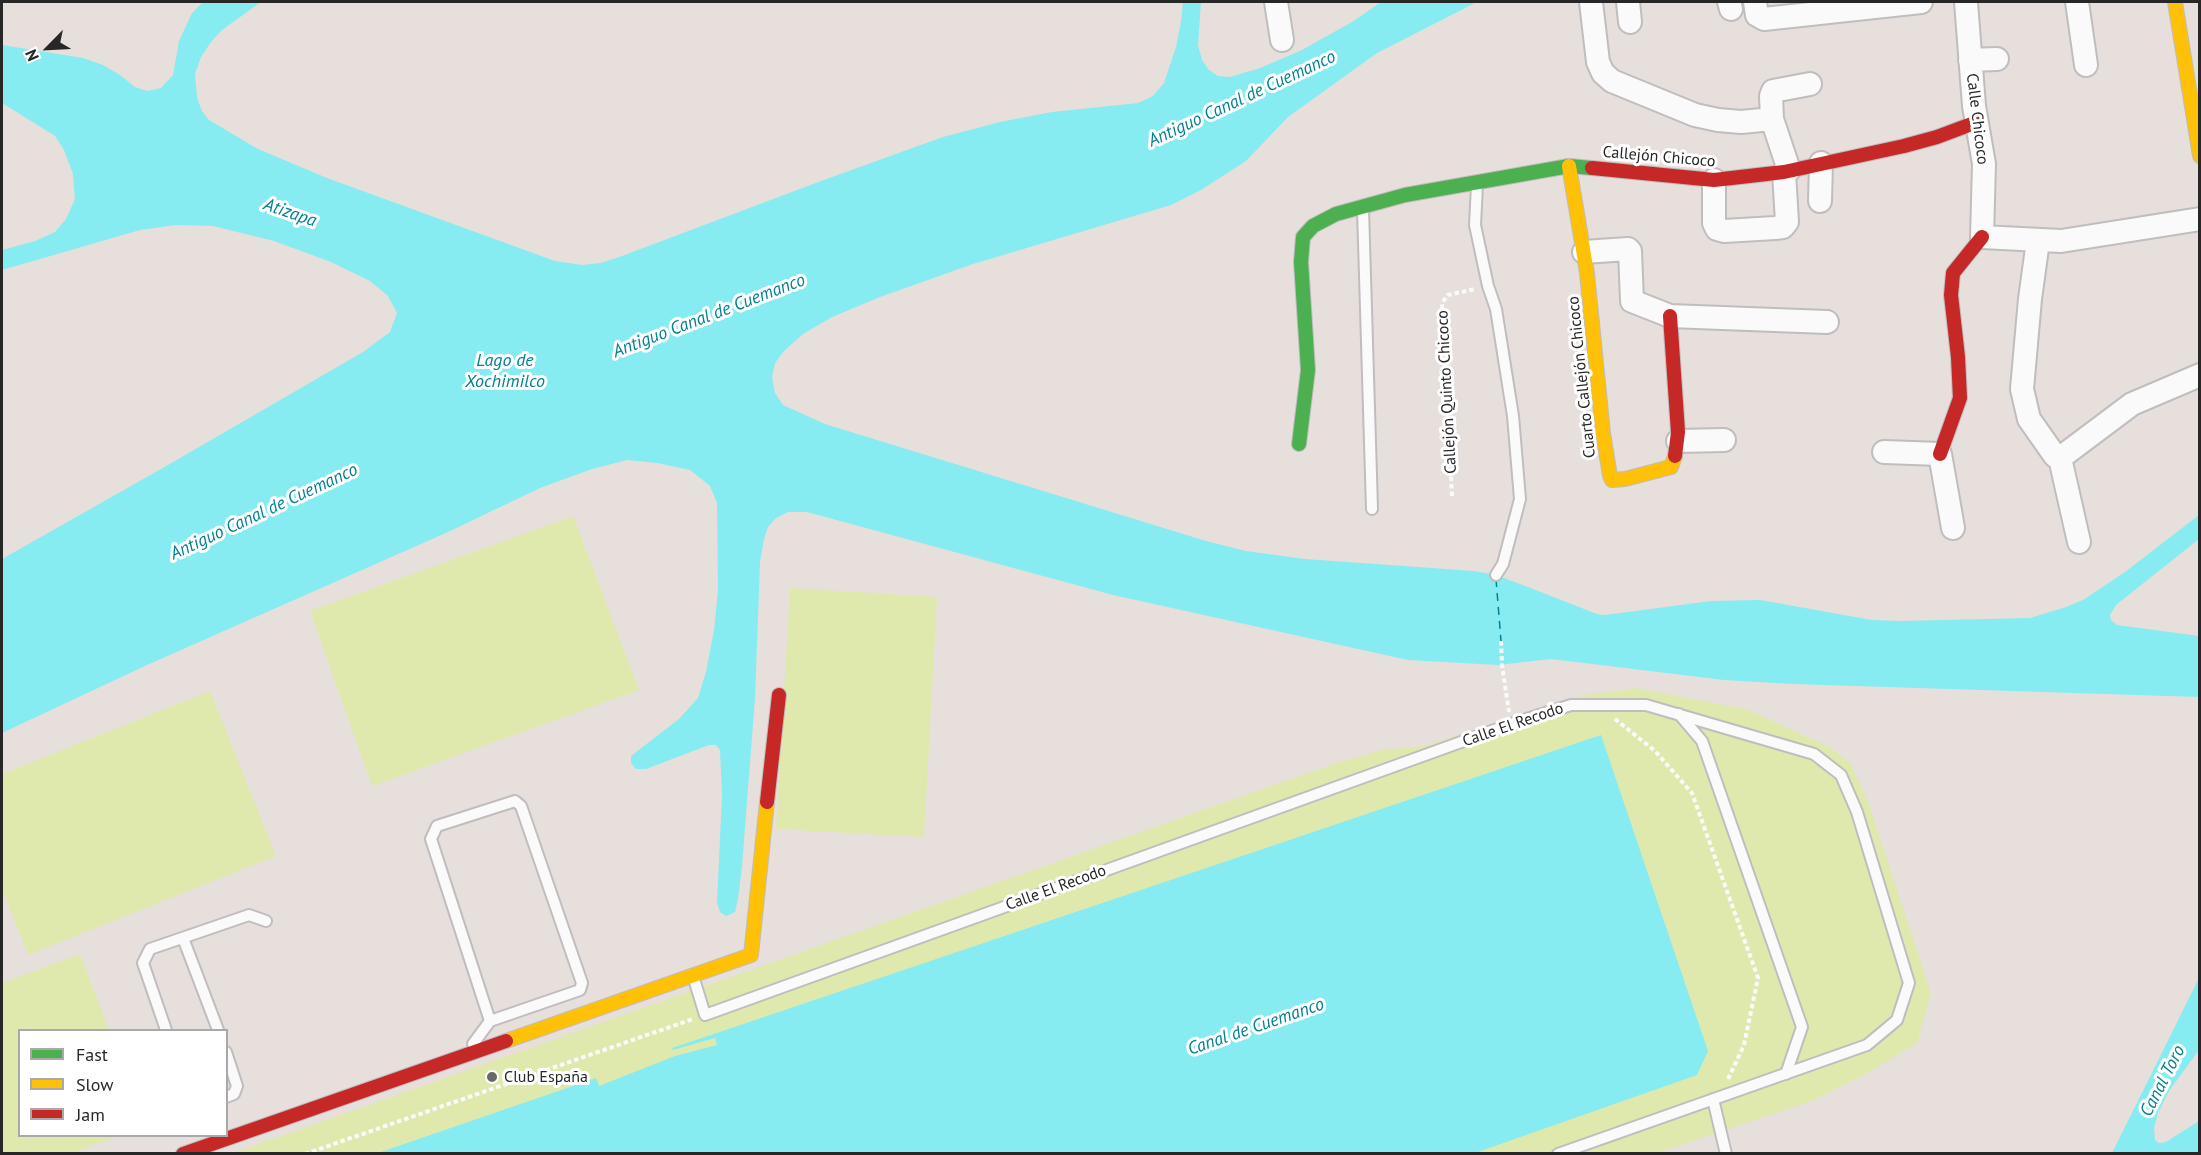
<!DOCTYPE html>
<meta charset="utf-8">
<style>
body{margin:0}
#map{position:relative;width:2201px;height:1155px;overflow:hidden;background:#e7dfdb;font-family:"PT Sans",sans-serif}
canvas{display:block}
.frame{position:absolute;inset:0;border:3px solid #272727;pointer-events:none}
.legend{position:absolute;left:18px;top:1029px;width:210px;height:108px;box-sizing:border-box;background:#fff;border:2px solid #a9a9a9;margin:0;padding:8px 10px;list-style:none;font-size:18px;color:#272727}
.legend li{display:flex;align-items:center;gap:12px;height:30px}
.legend b{width:30px;border:2px solid #a9a9a9}
.north{position:absolute;left:18px;top:18px;width:60px;height:60px;-webkit-text-stroke:4px #fff;paint-order:stroke;rotate:246deg;font-size:16px;font-weight:700;line-height:24px;text-align:center;color:#272727}
.north::after{content:'';display:block;margin:auto;width:21px;height:27px;background:#272727;clip-path:polygon(50% 0,100% 100%,50% 72%,0 100%)}
</style>
<div id="map">
<canvas width="2201" height="1155"></canvas>
<div class="frame"></div>
<ul class="legend">
<li><b style="height:8px;background:#4caf50"></b>Fast</li>
<li><b style="height:8px;background:#ffc107"></b>Slow</li>
<li><b style="height:8px;background:#c62828"></b>Jam</li>
</ul>
<div class="north">N</div>
</div>
<script>
const ctx = document.querySelector('canvas').getContext('2d');
ctx.lineJoin = 'round';
function fill(path, color) { ctx.fillStyle = color; ctx.fill(path, 'evenodd'); }
const shape = rows => new Path2D(rows.map(r => 'M' + r).join(''));
function trace(path, color, width, dash) { ctx.strokeStyle = color; ctx.lineWidth = width; ctx.lineCap = dash ? 'butt' : 'round'; ctx.setLineDash(dash || []); ctx.stroke(path); }
function label(font, color, halo, rows, align = 'center') {
  ctx.font = font + ' "PT Sans",sans-serif'; ctx.lineWidth = 6; ctx.setLineDash([]); ctx.textBaseline = 'middle'; ctx.strokeStyle = halo; ctx.fillStyle = color; for (const [text, x, y, turn = 0] of rows) {
    ctx.save(); ctx.translate(x, y); ctx.rotate((+turn || 0) * Math.PI / 180); ctx.textAlign = isNaN(turn) ? turn : align; if (halo) ctx.strokeText(text, 0, 0); ctx.fillText(text, 0, 0); ctx.restore();
  }
}
fill(shape([
 [573,516,639,690,372,786,310,611],
 [790,588,937,597,924,837,776,829],
 [1636,688,1746,709,1830,747,1851,764,1869,804,1931,993,1917,1043,1866,1074,1814,1100,1657,1153,230,1154,1336,763,1382,750,1424,746,1586,695],
 [210,691,276,856,28,955,2,889,2,774],
 [80,954,109,1030,20,1030,20,1136,118,1136,71,1153,2,1153,2,983]
]), '#e0e9ad');
fill(shape([
 [203,2,261,2,222,30,211,42,201,57,195,74,197,98,202,111,209,120,258,149,327,178,555,261,582,265,601,263,622,256,821,181,943,137,1000,122,1052,112,1138,103,1153,96,1164,83,1176,47,1181,22,1183,2,1201,2,1198,45,1202,60,1209,70,1218,76,1230,77,1260,68,1302,50,1352,22,1381,2,1477,2,1377,53,1288,117,1246,161,1201,190,1171,205,973,264,880,297,832,317,803,334,784,351,775,363,772,377,775,393,783,405,825,424,1206,541,1246,551,1305,559,1474,571,1496,575,1528,587,1597,614,1605,615,1711,601,1760,600,1872,620,1900,621,2030,618,2066,607,2083,600,2125,572,2199,515,2199,539,2116,605,2110,615,2111,620,2117,625,2199,636,2199,697,1793,684,1724,680,1551,659,1498,665,1408,660,1113,595,807,512,788,512,776,518,768,527,764,539,760,562,755,698,742,866,738,899,735,912,726,916,720,912,717,903,722,795,720,750,716,745,709,745,646,769,636,769,631,763,631,756,679,719,698,698,706,672,714,630,718,590,717,503,710,486,690,470,657,463,627,460,592,469,540,488,448,532,147,665,2,733,2,559,168,465,363,352,390,332,397,313,388,296,370,281,331,262,274,241,213,226,176,225,140,230,2,270,2,250,35,241,55,232,66,219,75,199,73,174,64,150,55,136,2,103,2,45,83,58,103,65,120,75,135,87,147,91,161,88,173,75,179,41,192,13],
 [1601,735,1708,1051,1697,1075,1475,1153,378,1153,596,1078,599,1086,675,1056,717,1045,715,1038,673,1050,672,1048],
 [2199,978,2199,1050,2169,1091,2158,1113,2154,1128,2155,1140,2159,1143,2166,1142,2199,1121,2199,1153,2112,1153]
]), '#86ecf1');
trace(shape([
 [1496,579,1501,641]
]), '#028094', 1.5, [8, 6]);
const lane = shape([
 [1477,185,1475,225,1488,286,1496,309,1513,416,1520,499,1503,564,1496,575],
 [1363,209,1372,509],
 [1679,714,1702,741,1802,1027,1786,1074],
 [183,938,218,1030],
 [694,979,705,1015,1511,724,1571,705,1646,705,1814,754,1841,775,1857,812,1909,983,1897,1020,1867,1045,1558,1154],
 [166,1030,143,963,150,949,249,915,266,921],
 [473,1044,490,1021,580,990,582,983,521,806,515,801,437,826,431,839,490,1021],
 [226,1052,237,1086,234,1094,226,1097],
 [1713,1099,1726,1154]
]);
const street = shape([
 [1276,2,1282,40],
 [1591,2,1598,62,1603,73,1612,81,1695,115,1718,120,1741,122,1772,119,1789,170],
 [1628,2,1630,22],
 [1729,2,1731,9],
 [1755,2,1757,15,1764,19,1921,2],
 [1966,2,1974,106,1984,164,1982,237,2061,241,2200,219],
 [2077,2,2086,65],
 [1970,60,1997,59],
 [1772,119,1771,96,1773,91,1810,84],
 [1714,180,1714,223,1717,229,1724,231,1775,228,1783,227,1787,222,1784,172],
 [1820,201,1821,163],
 [2038,241,2030,299,2022,389,2029,419,2055,456,2060,458],
 [1584,252,1628,249,1630,251,1632,301,1670,316,1827,322],
 [1678,441,1724,440],
 [1884,452,1940,454,1953,528],
 [2060,458,2132,404,2200,375],
 [2060,458,2079,542]
]);
const fast = shape([
 [1299,444,1308,370,1301,262,1303,237,1313,226,1336,214,1405,195,1569,166,1592,168]
]);
const slow = shape([
 [2175,2,2200,156],
 [1569,166,1587,273,1603,433,1610,476,1612,480,1625,479,1671,467,1675,456],
 [506,1041,751,955,767,802]
]);
const jam = shape([
 [1592,168,1714,180,1784,172,1904,146,1937,137,1977,122],
 [1670,316,1678,432,1675,456],
 [1940,454,1960,398,1958,357,1951,295,1953,273,1982,237],
 [767,802,779,695],
 [183,1154,506,1041]
]);
trace(lane, '#bfbdbe', 14);
trace(street, '#bfbdbe', 26);
trace(fast, '#bfbdbe', 16);
trace(slow, '#bfbdbe', 16);
trace(jam, '#bfbdbe', 16);
trace(shape([
 [1452,496,1442,303,1448,295,1475,289],
 [1501,641,1502,665,1509,712],
 [1615,719,1655,751,1692,793,1758,978,1744,1045,1728,1079],
 [305,1154,693,1019]
]), '#fbfafa', 4, [4.5, 3]);
trace(lane, '#fbfafa', 10);
trace(street, '#fbfafa', 22);
trace(fast, '#4caf50', 14);
trace(slow, '#ffc107', 14);
trace(jam, '#c62828', 14);
for (const [x, y, r, color] of [
 [492,1077,6,"#6a6766"]
]) { const dot = new Path2D(); dot.arc(x, y, r, 0, 2 * Math.PI); ctx.fillStyle = color; ctx.fill(dot); trace(dot, '#fff', 2); }
label('16px', '#272727', '#fff', [
 ["Calle Chicoco",1977,119,83],
 ["Callejón Chicoco",1659,157,5],
 ["Cuarto Callejón Chicoco",1582,377,-96],
 ["Callejón Quinto Chicoco",1447,392,-93],
 ["Calle El Recodo",1513,725,-19],
 ["Calle El Recodo",1056,888,-20]
]);
label('16px', '#272727', '#fff', [
 ["Club España",504,1077]
], 'left');
label('italic 18px', '#028094', '#fff', [
 ["Antiguo Canal de Cuemanco",1242,99,-25],
 ["Atizapa",290,213,19],
 ["Antiguo Canal de Cuemanco",709,316,-21],
 ["Lago de",505,361],
 ["Xochimilco",505,382],
 ["Antiguo Canal de Cuemanco",264,512,-25],
 ["Canal de Cuemanco",1256,1027,-19],
 ["Canal Toro",2163,1081,-63]
]);
</script>
